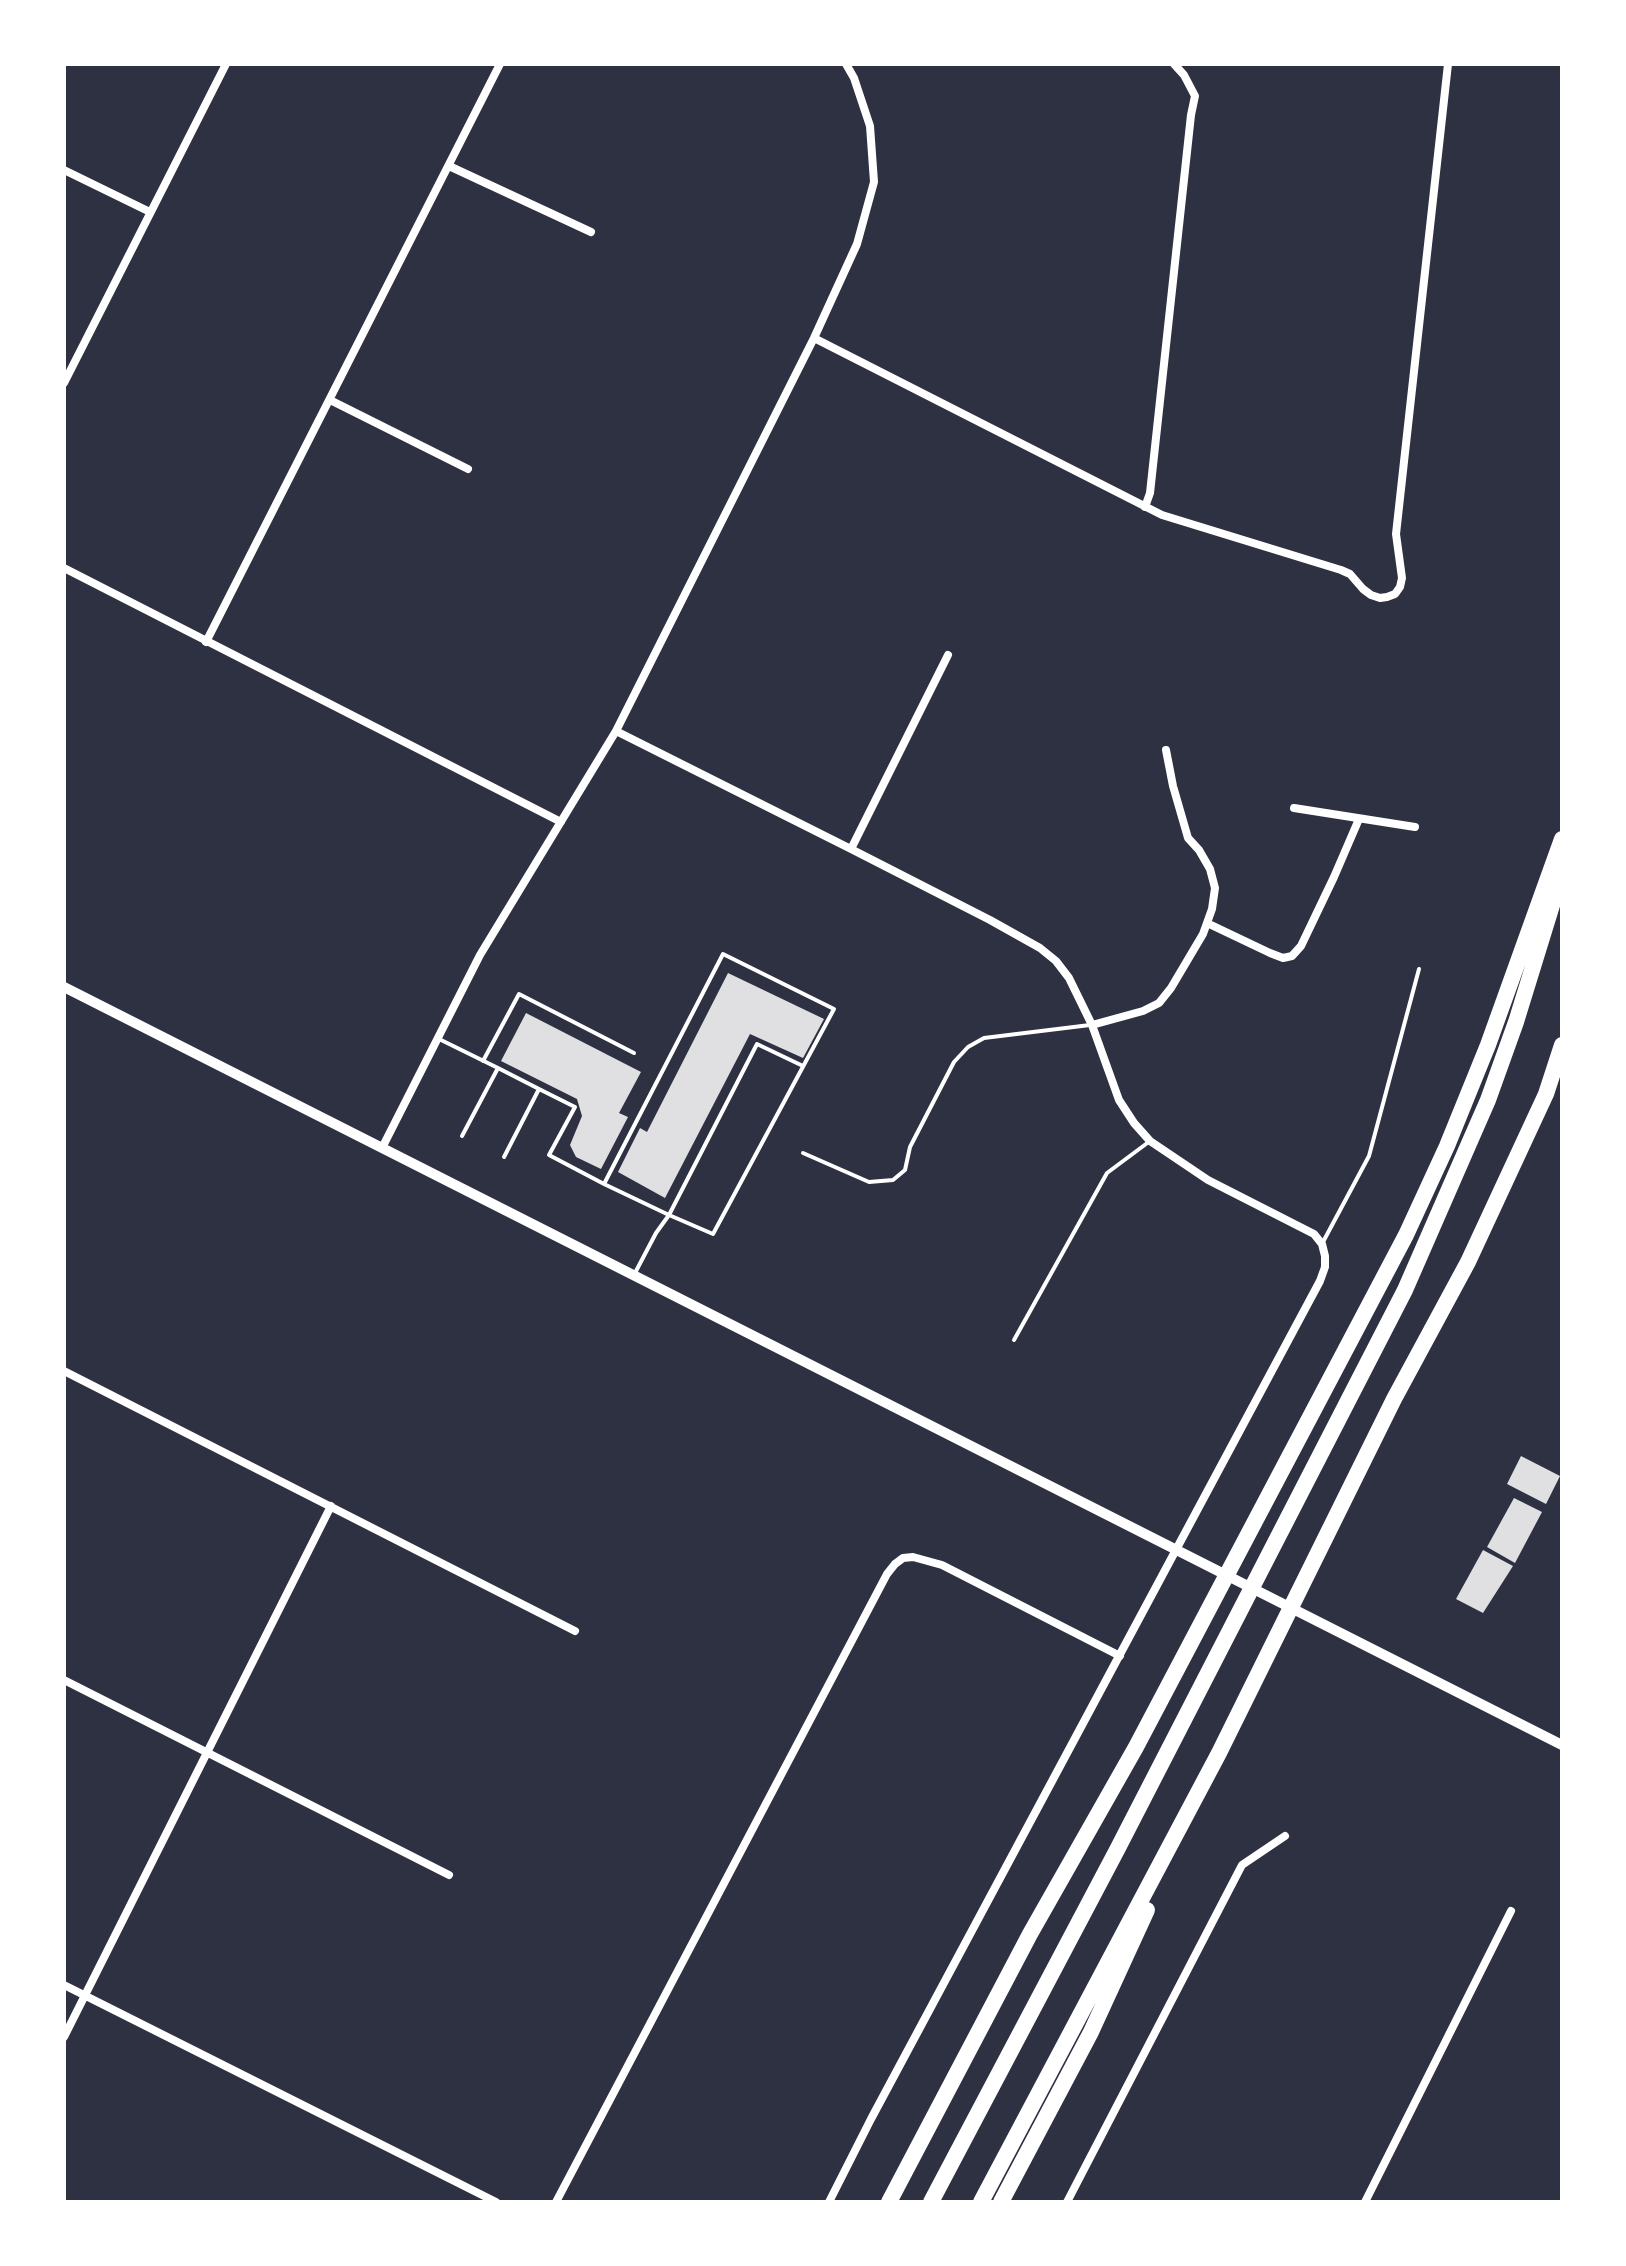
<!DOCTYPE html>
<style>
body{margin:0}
#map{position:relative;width:1626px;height:2266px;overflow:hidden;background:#2d3142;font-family:"Fira Sans Condensed",sans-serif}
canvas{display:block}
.frame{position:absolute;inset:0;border:66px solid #fff;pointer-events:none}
</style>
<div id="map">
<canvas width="1626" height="2266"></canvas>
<div class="frame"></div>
</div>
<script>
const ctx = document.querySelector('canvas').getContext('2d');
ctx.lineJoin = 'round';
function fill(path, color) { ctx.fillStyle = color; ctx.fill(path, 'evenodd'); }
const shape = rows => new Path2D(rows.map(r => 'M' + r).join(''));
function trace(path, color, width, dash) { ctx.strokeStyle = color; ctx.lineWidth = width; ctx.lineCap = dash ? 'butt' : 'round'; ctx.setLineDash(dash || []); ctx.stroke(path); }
fill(shape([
 [728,973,824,1019,803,1058,750,1034,665,1198,618,1172,640,1128,647,1132],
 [526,1013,641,1072,619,1113,628,1117,601,1169,576,1157,570,1145,582,1116,577,1099,501,1061],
 [1521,1456,1560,1476,1546,1504,1507,1484],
 [1514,1498,1542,1512,1515,1563,1487,1547],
 [1483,1550,1513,1566,1483,1613,1456,1599]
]), '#e0e0e3');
trace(shape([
 [439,1039,498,1068],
 [483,1061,519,994,634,1053],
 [462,1136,498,1068,539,1089],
 [803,1153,869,1182,893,1180,905,1170,910,1147,954,1062,968,1047,984,1038,1090,1025],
 [504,1157,539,1089,575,1107,549,1155,604,1184,723,954,834,1009,713,1234,669,1215,656,1233,635,1273],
 [604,1184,669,1215,757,1044,803,1066],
 [1323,1242,1369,1156,1419,969],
 [1014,1340,1107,1173,1150,1141]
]), '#fff', 4);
trace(shape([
 [449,166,591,232],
 [64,170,150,212],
 [814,338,1162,515,1341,570,1350,574,1363,589,1371,595,1380,598,1387,597,1395,594,1400,587,1402,578,1396,534,1448,64],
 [64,383,226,64],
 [330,400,468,469],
 [1145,507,1150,493,1191,115,1195,96,1184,75,1174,64],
 [64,568,561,822],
 [206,642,500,64],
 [616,731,851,849,990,920,1040,948,1056,961,1069,978,1092,1025,1119,1100,1134,1123,1150,1141,1208,1180,1314,1234,1322,1244,1325,1256,1325,1267,1320,1281,871,2119,829,2202],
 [1294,808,1415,827],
 [851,849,948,655],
 [1207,923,1270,953,1283,958,1292,956,1301,946,1334,877,1359,819],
 [1092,1025,1143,1011,1159,1003,1171,988,1203,934,1212,909,1215,888,1210,869,1199,850,1188,838,1173,786,1166,750],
 [382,1148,480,955,616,731,814,338,857,244,874,182,870,126,854,78,846,64],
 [64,1371,575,1631],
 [64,1680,449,1875],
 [64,1985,496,2202],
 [64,2037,331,1506],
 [556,2202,887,1574,895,1564,903,1558,913,1557,942,1565,1120,1656],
 [1067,2202,1242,1865,1285,1836],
 [1365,2202,1511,1911]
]), '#fff', 8);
trace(shape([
 [64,987,1562,1745]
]), '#fff', 10);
trace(shape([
 [889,2202,1030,1934,1136,1747,1406,1235,1447,1146,1488,1045,1562,839],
 [931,2202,1118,1848,1405,1290,1488,1100,1516,1022,1562,873],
 [981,2202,1219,1753,1394,1399,1468,1262,1546,1094,1562,1045],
 [1001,2202,1091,2032,1147,1910]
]), '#fff', 16);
</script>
